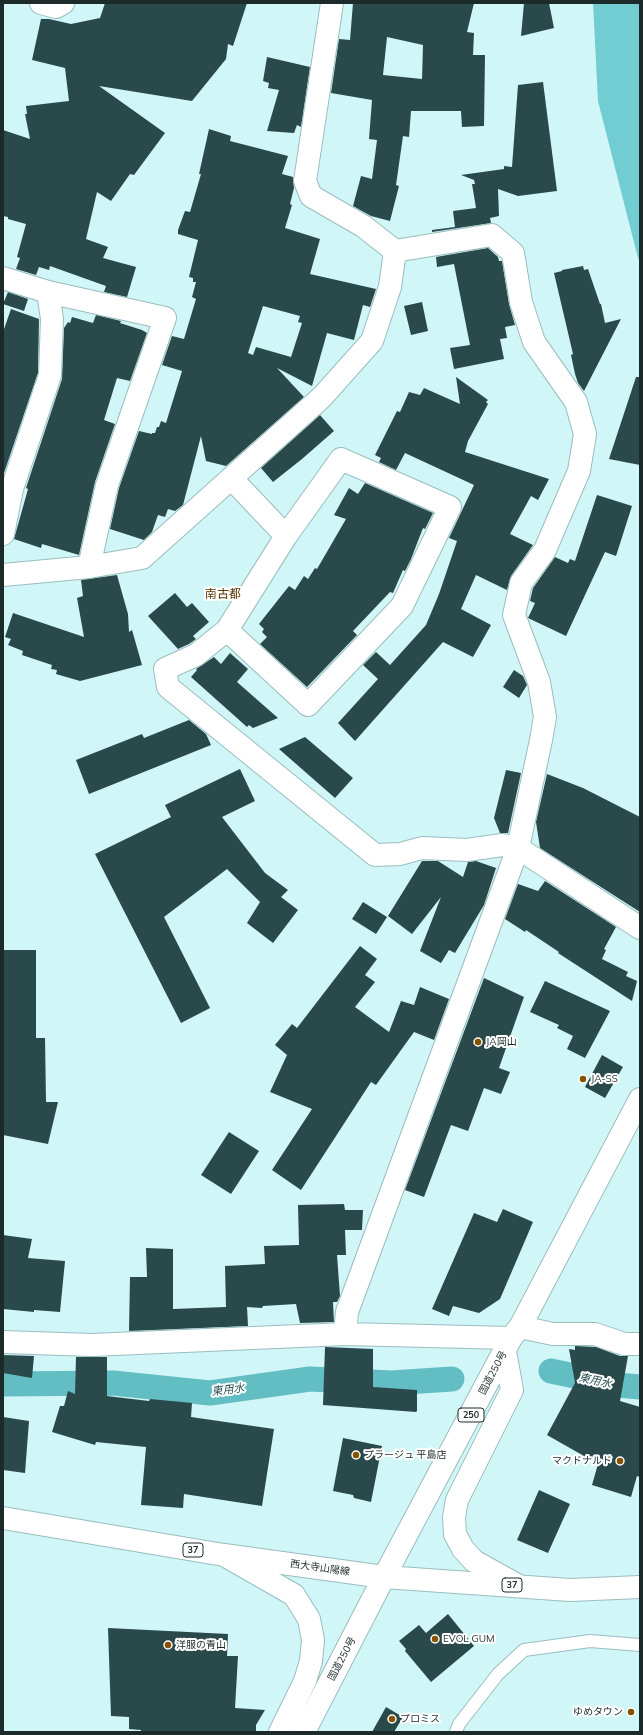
<!DOCTYPE html>
<meta charset="utf-8">
<style>
body{margin:0}
#map{position:relative;width:643px;height:1735px;overflow:hidden;background:#d1f6f8;font-family:Mulish,sans-serif}
canvas{display:block}
.frame{position:absolute;inset:0;border:4px solid #1c2a2a;pointer-events:none}
</style>
<div id="map">
<canvas width="643" height="1735"></canvas>
<div class="frame"></div>
</div>
<script>
const ctx = document.querySelector('canvas').getContext('2d');
ctx.lineJoin = 'round';
function fill(path, color) { ctx.fillStyle = color; ctx.fill(path, 'evenodd'); }
const shape = rows => new Path2D(rows.map(r => 'M' + r).join(''));
function trace(path, color, width, dash) { ctx.strokeStyle = color; ctx.lineWidth = width; ctx.lineCap = dash ? 'butt' : 'round'; ctx.setLineDash(dash || []); ctx.stroke(path); }
function label(font, color, halo, rows, align = 'center') {
  ctx.font = font + ' Mulish,"Noto Sans JP",sans-serif'; ctx.lineWidth = 4; ctx.setLineDash([]); ctx.textBaseline = 'middle'; ctx.strokeStyle = halo; ctx.fillStyle = color; for (const [text, x, y, turn = 0] of rows) {
    ctx.save(); ctx.translate(x, y); ctx.rotate((+turn || 0) * Math.PI / 180); ctx.textAlign = isNaN(turn) ? turn : align; if (halo) ctx.strokeText(text, 0, 0); ctx.fillText(text, 0, 0); ctx.restore();
  }
}
fill(shape([
 [593,3,640,3,640,260,638,258,598,101]
]), '#71cdd2');
trace(shape([
 [551,1371,617,1385,640,1387],
 [3,1384,113,1383,210,1393,310,1379,391,1383,452,1379]
]), '#62bec3', 25);
fill(shape([
 [105,3,247,3,233,46,228,44,226,59,192,101,99,86,165,133,134,175,130,174,111,201,97,192,86,239,108,247,103,258,136,267,127,297,104,292,106,286,50,266,49,270,39,267,36,275,16,269,20,258,17,257,26,224,8,219,8,217,3,216,3,130,30,139,25,114,27,114,26,106,69,101,65,68,32,60,41,19,49,19,71,24,100,18],
 [353,3,474,3,467,32,474,33,473,55,485,55,484,126,462,127,461,111,411,111,409,137,403,136,396,185,399,186,390,221,371,216,353,206,361,176,372,179,377,140,369,139,372,100,331,93,339,39,350,40],
 [387,37,423,45,422,79,383,75],
 [524,3,549,3,554,28,521,36],
 [267,57,310,67,301,127,297,125,294,133,267,131,279,90,268,88,269,83,263,81],
 [543,82,557,191,518,196,498,189,499,216,490,218,491,223,432,232,432,230,455,227,453,211,476,208,472,184,475,184,474,180,461,175,504,169,504,166,512,167,518,85],
 [209,129,231,136,230,141,288,156,282,174,293,177,294,188,290,204,292,205,285,228,320,239,310,274,376,289,370,307,363,305,354,340,327,333,312,386,277,368,304,397,226,466,206,461,201,436,183,505,175,511,168,509,165,517,158,515,152,532,144,540,110,529,119,488,139,431,152,434,152,433,155,433,157,427,159,427,161,421,166,423,182,371,162,365,172,336,184,339,196,299,192,297,196,282,193,282,193,278,189,277,198,240,178,234,178,230,185,211,190,212,201,174,199,174],
 [263,306,300,316,298,322,302,323,291,357,256,347,253,355,248,353],
 [488,248,498,257,499,261,502,261,509,304,515,325,505,327,507,338,500,339,504,359,454,369,450,348,470,345,454,264,437,267,436,257],
 [583,266,584,270,588,269,600,304,601,304,605,323,621,319,584,391,578,383,575,374,571,355,573,354,554,273,562,271,562,270],
 [8,292,28,299,24,311,3,304],
 [422,302,428,331,411,335,404,306],
 [11,309,39,319,38,373,3,476,3,332],
 [96,315,121,321,120,323,142,330,147,333,130,381,117,378,104,420,115,424,95,482,79,555,42,544,41,548,14,539,28,489,26,488,62,379,64,328,68,322,70,323,72,317,93,323],
 [456,377,488,400,486,402,488,404,468,441,465,452,549,479,538,500,531,496,510,534,533,545,511,576,507,590,476,575,461,609,491,625,473,657,443,642,355,741,338,723,378,679,363,665,376,652,390,665,426,625,439,594,457,541,449,538,474,485,405,453,396,470,379,462,381,458,375,455,397,411,400,412,409,392,420,395,424,388,460,404],
 [636,377,640,377,640,465,609,459],
 [320,415,334,431,302,459,273,482,261,468],
 [365,483,433,513,425,529,423,528,411,559,405,571,403,570,393,593,390,592,353,631,357,635,307,687,260,644,267,637,262,632,264,629,259,624,289,586,295,590,304,576,308,579,315,568,317,569,346,519,334,515,349,488,358,494],
 [597,495,632,506,616,556,605,552,566,636,528,618,535,603,530,601,533,588,555,557,568,563,570,559,575,561],
 [117,575,128,614,129,632,132,630,142,665,80,681,56,674,57,670,51,669,52,665,22,655,23,651,8,645,11,639,5,637,13,613,84,637,77,598,83,596,81,580],
 [175,593,187,607,192,603,209,622,193,636,196,639,189,644,178,649,148,616],
 [230,653,248,669,237,682,278,718,253,728,249,725,247,727,191,677,197,670,196,669,214,657,221,664],
 [514,670,523,676,527,685,519,698,503,687],
 [189,720,206,734,211,745,89,794,76,760,142,734,144,738],
 [305,737,353,778,335,798,279,749],
 [240,769,255,801,222,817,265,873,288,890,281,897,298,910,273,943,247,923,260,902,227,869,164,917,210,1008,181,1023,95,854,171,817,165,805],
 [506,770,521,773,508,833,500,833,494,818],
 [547,774,583,788,640,817,640,912,540,848,536,822],
 [422,861,438,861,463,877,468,862,476,861,496,868,484,905,455,953,449,950,441,963,420,951,441,897,412,934,388,916],
 [545,881,616,927,604,949,606,950,602,959,628,972,626,976,637,981,632,1001,558,953,559,952,526,930,525,932,505,919,518,884,538,891],
 [363,902,387,917,376,934,352,919],
 [360,946,377,959,365,975,375,982,355,1007,389,1032,401,1001,414,1005,420,987,449,999,434,1040,414,1032,376,1085,371,1082,301,1190,272,1170,312,1109,270,1092,287,1055,275,1045,292,1024,297,1028],
 [3,950,36,950,36,1038,45,1038,46,1102,58,1102,48,1144,3,1135],
 [484,978,524,997,499,1068,510,1072,501,1094,484,1088,468,1131,451,1125,424,1197,405,1190],
 [545,981,610,1011,585,1058,567,1049,573,1036,557,1028,559,1025,530,1012],
 [602,1055,623,1067,605,1098,585,1087],
 [229,1132,259,1151,231,1194,201,1175],
 [344,1204,345,1210,363,1210,362,1230,345,1230,346,1255,337,1255,340,1296,337,1302,333,1302,334,1322,300,1323,296,1304,263,1306,262,1308,247,1307,248,1326,129,1331,130,1277,147,1277,146,1248,173,1249,173,1309,226,1307,225,1266,265,1264,264,1246,299,1245,298,1205],
 [503,1209,533,1222,500,1299,479,1313,453,1306,449,1316,432,1309,474,1213,497,1222],
 [3,1235,32,1239,28,1258,65,1261,60,1312,34,1310,34,1312,3,1309],
 [575,1346,596,1347,620,1356,628,1356,620,1401,640,1407,640,1477,637,1476,631,1497,592,1485,598,1464,547,1435,575,1383,569,1349,575,1350],
 [325,1347,373,1349,373,1387,417,1390,417,1411,416,1412,323,1405],
 [3,1355,34,1356,32,1378,3,1373],
 [76,1357,107,1357,107,1396,149,1401,150,1399,192,1403,191,1417,274,1429,262,1506,184,1494,183,1508,141,1505,146,1447,96,1442,95,1445,52,1432,60,1406,64,1406,68,1391,75,1394],
 [3,1417,29,1421,25,1473,3,1470],
 [343,1438,382,1446,371,1502,354,1498,353,1495,333,1491],
 [539,1490,570,1504,548,1553,517,1540],
 [448,1614,474,1646,431,1682,405,1651,406,1649,399,1641,419,1625,426,1633],
 [108,1628,228,1634,227,1656,238,1656,235,1708,265,1710,256,1725,256,1732,141,1732,141,1730,129,1729,129,1717,111,1716],
 [386,1707,403,1717,394,1732,372,1732]
]), '#29494b');
const service = shape([
 [456,1732,459,1724,498,1674,524,1650,590,1641,640,1645]
]);
const minor = shape([
 [41,3,56,7,63,3],
 [332,3,305,181,311,196,363,226,395,251,492,235,513,253,521,302,534,342,576,402,585,434,579,471,545,550,521,583,514,615,539,682,545,717,541,740,518,848,347,1312,345,1334],
 [3,278,48,292,165,318,107,485,89,567],
 [341,459,450,507,402,606,308,705,227,630,286,536,341,459],
 [231,478,286,536],
 [3,534,12,489,50,375,52,319,48,292],
 [3,575,89,567,142,558,322,397,372,341,390,287,395,251],
 [227,630,196,655,165,669,168,687,375,855,400,854,422,848,467,850,502,845,518,848,640,928],
 [520,1327,553,1334,595,1334,624,1344,640,1344],
 [3,1342,92,1345,345,1334,511,1338]
]);
const primary = shape([
 [3,1518,224,1555,384,1577,570,1590,640,1587]
]);
const trunk = shape([
 [505,1351,512,1390,457,1500,454,1517,455,1534,463,1549,474,1561,519,1586],
 [224,1555,294,1595,309,1619,313,1640,311,1661,305,1681,280,1732],
 [304,1732,384,1577,511,1338,520,1327,640,1099]
]);
trace(service, '#9abdbf', 14);
trace(minor, '#9abdbf', 24);
trace(primary, '#9abdbf', 24);
trace(trunk, '#9abdbf', 24);
trace(service, '#fff', 12);
trace(minor, '#fff', 22);
trace(primary, '#fff', 22);
trace(trunk, '#fff', 22);
for (const [x, y, r, color] of [
 [478,1042,4,"#875200"],
 [583,1079,4,"#875200"],
 [356,1455,4,"#875200"],
 [620,1461,4,"#875200"],
 [435,1639,4,"#875200"],
 [168,1645,4,"#875200"],
 [631,1712,4,"#875200"],
 [392,1719,4,"#875200"]
]) { const dot = new Path2D(); dot.arc(x, y, r, 0, 2 * Math.PI); ctx.fillStyle = color; ctx.fill(dot); trace(dot, '#fff', 1.5); }
for (const [x, y, w] of [
 [471,1415,26],
 [193,1550,20],
 [512,1585,20]
]) { const box = new Path2D(); box.roundRect(x - w / 2, y - 7, w, 14, 3); ctx.fillStyle = '#fff'; ctx.fill(box); trace(box, '#1c2a2a', 1); }
label('bold 9px', '#1c2a2a', null, [
 ["250",471,1415],
 ["37",193,1550],
 ["37",512,1585]
]);
label('10px', '#1c2a2a', '#fff', [
 ["JA岡山",486,1042],
 ["JA-SS",591,1079],
 ["プラージュ 平島店",364,1455],
 ["マクドナルド",612,1461,"right"],
 ["EVOL GUM",443,1639],
 ["洋服の青山",176,1645],
 ["ゆめタウン",623,1712,"right"],
 ["プロミス",400,1719]
], 'left');
label('10px', '#1c2a2a', '#fff', [
 ["国道250号",493,1373,-62],
 ["西大寺山陽線",320,1568,8],
 ["国道250号",342,1659,-62]
]);
label('italic 11px', '#285254', '#fff', [
 ["東用水",595,1381,12],
 ["東用水",228,1390,-7]
]);
label('12px', '#5e3905', '#fff', [
 ["南古都",223,594]
]);
</script>
